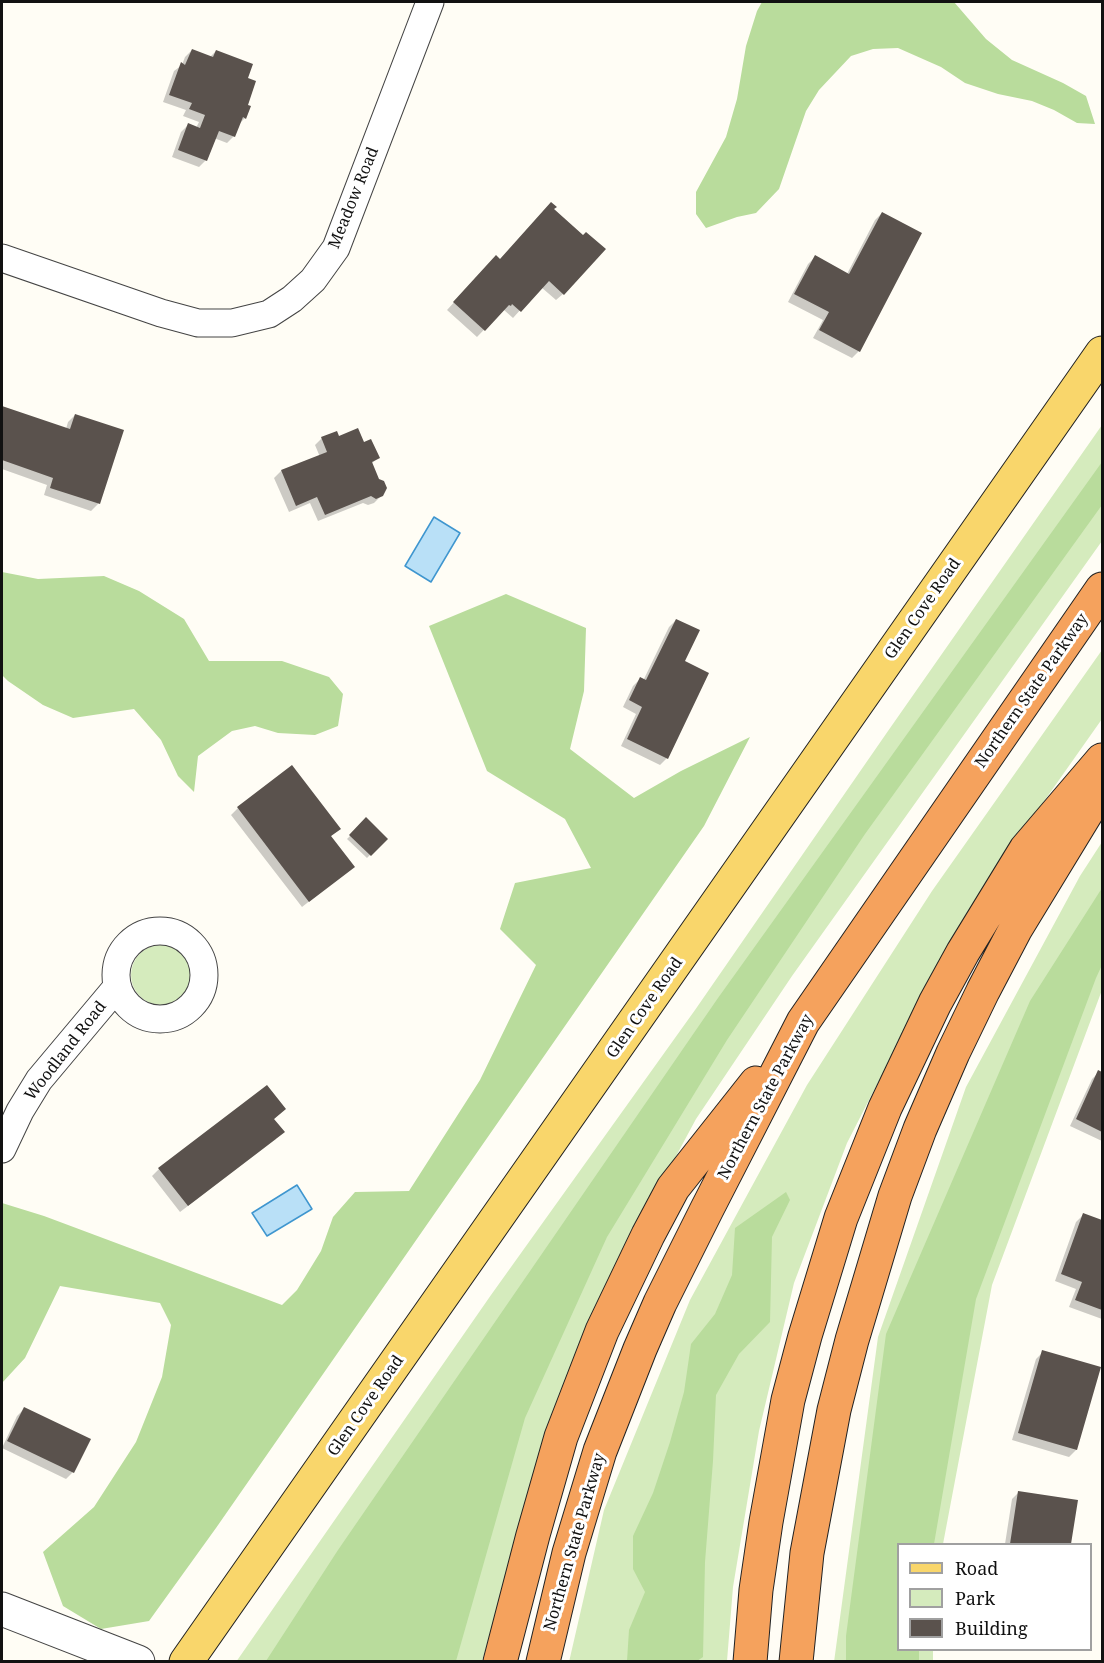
<!DOCTYPE html>
<style>
body{margin:0}
#map{position:relative;width:1104px;height:1663px;overflow:hidden;background:#fffdf5;font-family:"Noto Serif",serif}
canvas{display:block}
.frame{position:absolute;inset:0;border:3px solid #111;pointer-events:none}
.legend{position:absolute;left:897px;top:1543px;width:195px;height:108px;box-sizing:border-box;background:#fff;border:2px solid #a0a0a0;margin:0;padding:8px 10px;list-style:none;font-size:18px;color:#111}
.legend li{display:flex;align-items:center;gap:12px;height:30px}
.legend b{width:30px;border:2px solid #a0a0a0}
</style>
<div id="map">
<canvas width="1104" height="1663"></canvas>
<div class="frame"></div>
<ul class="legend">
<li><b style="height:8px;background:#f9d66b"></b>Road</li>
<li><b style="height:16px;background:#d5ebbd"></b>Park</li>
<li><b style="height:16px;background:#5a524d"></b>Building</li>
</ul>
</div>
<script>
const ctx = document.querySelector('canvas').getContext('2d');
ctx.lineJoin = 'round';
function fill(path, color) { ctx.fillStyle = color; ctx.fill(path, 'evenodd'); }
const shape = rows => new Path2D(rows.map(r => 'M' + r).join(''));
function trace(path, color, width, dash) { ctx.strokeStyle = color; ctx.lineWidth = width; ctx.lineCap = dash ? 'butt' : 'round'; ctx.setLineDash(dash || []); ctx.stroke(path); }
function label(font, color, halo, rows, align = 'center') {
  ctx.font = font + ' "Noto Serif",serif'; ctx.lineWidth = 6; ctx.setLineDash([]); ctx.textBaseline = 'middle'; ctx.strokeStyle = halo; ctx.fillStyle = color; for (const [text, x, y, turn = 0] of rows) {
    ctx.save(); ctx.translate(x, y); ctx.rotate((+turn || 0) * Math.PI / 180); ctx.textAlign = isNaN(turn) ? turn : align; if (halo) ctx.strokeText(text, 0, 0); ctx.fillText(text, 0, 0); ctx.restore();
  }
}
fill(shape([
 [1102,425,1102,541,792,976,696,1119,625,1251,553,1417,482,1661,236,1662,491,1295,695,1010,888,731],
 [1102,650,1102,719,980,892,914,1012,847,1143,794,1283,759,1431,733,1587,727,1661,569,1662,604,1510,690,1300,807,1085,932,891],
 [1102,842,1102,990,992,1285,943,1544,898,1544,898,1650,933,1650,933,1661,834,1662,878,1337,966,1087,1080,876],
 '131 975a30 30 0 1 1 60 0a30 30 0 1 1-60 0Z'
]), '#d5ebbd');
fill(shape([
 [762,2,954,2,986,39,1012,60,1063,83,1086,96,1095,124,1077,123,1054,110,1032,101,998,94,965,83,941,67,898,48,873,49,851,56,819,90,806,111,779,189,756,213,737,217,706,228,696,214,696,192,726,137,737,99,746,46,757,11],
 [1102,462,1102,505,865,834,727,1040,607,1237,525,1418,456,1661,266,1661,338,1550,718,998],
 [2,572,38,579,104,576,139,591,184,619,209,661,282,661,329,677,343,694,338,726,315,735,278,733,255,726,232,731,198,756,194,792,178,776,161,740,134,709,73,718,43,705,8,681,2,675],
 [506,594,586,628,584,691,570,749,634,798,681,771,750,737,704,826,216,1528,149,1621,101,1629,63,1606,43,1552,94,1507,136,1442,162,1377,171,1325,160,1303,60,1286,25,1358,2,1383,2,1203,44,1216,282,1305,297,1290,321,1251,333,1217,355,1192,409,1191,480,1080,536,965,500,929,515,883,591,868,565,819,487,771,429,626],
 [1102,888,1102,965,1096,978,976,1299,934,1544,898,1544,898,1650,919,1650,919,1661,846,1661,846,1636,886,1334,1030,1001],
 [786,1192,790,1200,772,1237,770,1322,739,1354,716,1395,713,1461,705,1562,703,1657,697,1661,627,1661,629,1630,645,1592,633,1569,633,1536,653,1493,670,1442,684,1392,691,1344,715,1314,732,1275,735,1228]
]), '#b9dc9c');
const water = shape([
 [434,517,460,533,431,582,405,566,434,517],
 [297,1185,312,1209,267,1236,252,1213,297,1185]
]);
fill(water, '#b9e0f7');
trace(water, '#3f96cf', 1.5);
fill(shape([
 [192,50,210,57,216,51,246,79,245,118,239,124,234,136,227,143,214,138,206,160,199,167,172,157,181,132,188,125,196,128,199,122,183,116,186,110,163,102,174,71,182,65,185,57],
 [552,209,563,294,556,300,541,287,513,318,504,310,502,311,477,337,447,310,489,264,500,261],
 [882,213,859,351,852,358,813,338,823,320,788,302,808,264,815,257,847,274,875,220],
 [2,407,66,429,68,422,75,415,122,431,98,504,91,511,44,495,47,485,2,469],
 [322,438,338,438,363,444,378,458,371,464,382,495,374,503,368,505,363,503,318,521,310,503,289,512,274,478,281,471,320,457,315,445],
 [676,620,683,662,667,758,660,765,621,746,636,714,623,707,633,686,640,679,643,681,669,627],
 [238,808,339,829,330,837,353,867,302,907,231,815],
 [366,820,386,839,367,858,347,839],
 [1099,1072,1102,1073,1102,1141,1070,1126,1092,1079],
 [284,1109,273,1120,276,1139,180,1212,152,1176,159,1169],
 [1083,1215,1102,1222,1102,1319,1069,1307,1076,1289,1055,1281,1076,1222],
 [1043,1352,1099,1368,1076,1450,1069,1457,1012,1440,1036,1359],
 [24,1409,73,1472,66,1479,2,1448,17,1416],
 [1019,1492,1076,1501,1069,1544,1005,1544,1012,1499]
]), '#0003');
fill(shape([
 [192,49,213,57,216,50,253,64,248,78,256,81,248,105,251,106,246,119,243,117,235,137,219,131,207,161,178,150,188,123,200,128,205,115,189,109,192,103,169,95,181,62,185,65],
 [551,202,557,207,554,209,583,235,586,232,606,249,564,295,549,281,521,312,512,304,511,306,509,305,485,331,453,302,496,255,500,259],
 [882,212,922,233,860,352,819,330,829,312,794,294,815,255,849,274],
 [2,406,70,429,75,414,124,430,100,504,50,488,53,478,2,460],
 [358,428,364,442,371,439,380,458,372,462,379,479,384,481,387,488,383,496,376,499,371,496,325,515,317,497,296,506,281,470,327,452,321,437,337,431,339,436],
 [676,619,700,630,685,661,709,673,668,759,627,739,642,707,629,700,640,677,646,680],
 [292,765,341,829,331,836,355,867,309,902,237,807],
 [366,817,388,839,371,856,349,835],
 [1098,1070,1102,1072,1102,1132,1076,1119],
 [267,1085,286,1109,274,1119,285,1132,188,1206,158,1168],
 [1083,1213,1102,1220,1102,1310,1075,1300,1082,1282,1061,1274],
 [1042,1350,1101,1367,1077,1450,1018,1433],
 [24,1407,91,1439,74,1473,7,1441],
 [1018,1491,1078,1500,1071,1544,1010,1544]
]), '#5a524d');
const minor = shape([
 [2,258,161,313,198,323,232,323,269,314,292,299,313,280,336,248,430,2],
 '116 975a44 44 0 1 1 88 0a44 44 0 1 1-88 0Z',
 [2,1149,20,1111,39,1080,117,987]
]);
const tertiary = shape([
 [2,1609,138,1662]
]);
const primary = shape([
 [186,1662,1102,353]
]);
const motorway = shape([
 [500,1662,533,1535,561,1437,602,1331,648,1235,673,1188,756,1083],
 [543,1662,569,1553,600,1451,640,1349,660,1303,707,1209,803,1022,1102,589],
 [750,1662,756,1590,766,1522,788,1400,805,1336,841,1218,885,1108,935,1003,963,952,1026,849,1102,760],
 [796,1662,807,1553,834,1410,852,1340,895,1196,920,1129,953,1053,983,991,1015,930,1102,787]
]);
trace(minor, '#444', 29);
trace(tertiary, '#444', 35);
trace(primary, '#222', 35);
trace(motorway, '#222', 35);
trace(minor, '#fff', 27);
trace(tertiary, '#fff', 33);
trace(primary, '#f9d66b', 33);
trace(motorway, '#f5a25d', 33);
label('16px', '#111', '#fff', [
 ["Meadow Road",354,198,-68],
 ["Glen Cove Road",923,609,-55],
 ["Northern State Parkway",1032,691,-55],
 ["Glen Cove Road",645,1008,-55],
 ["Woodland Road",66,1051,-52],
 ["Northern State Parkway",766,1097,-62],
 ["Glen Cove Road",366,1406,-55],
 ["Northern State Parkway",575,1542,-74]
]);
</script>
